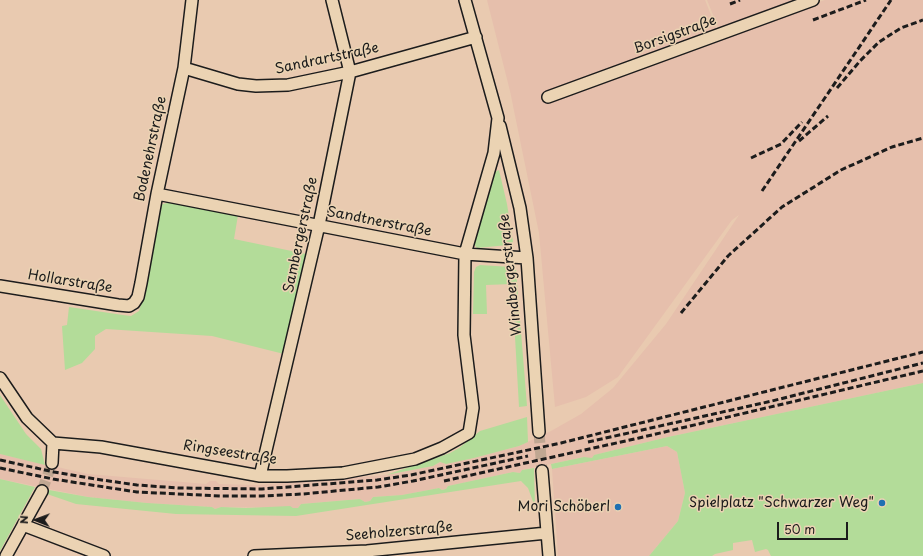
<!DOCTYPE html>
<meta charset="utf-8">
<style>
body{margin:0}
#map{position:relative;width:923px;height:556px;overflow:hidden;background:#e9cab0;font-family:"Playpen Sans",sans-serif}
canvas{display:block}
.north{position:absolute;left:16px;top:500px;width:40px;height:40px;-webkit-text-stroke:3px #ebd3b3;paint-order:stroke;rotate:271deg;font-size:11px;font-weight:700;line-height:16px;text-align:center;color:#1c1c1c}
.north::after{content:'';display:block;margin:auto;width:14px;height:18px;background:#1c1c1c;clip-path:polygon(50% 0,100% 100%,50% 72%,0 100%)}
.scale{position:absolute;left:777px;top:522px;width:71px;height:18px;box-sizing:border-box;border:2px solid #1c1c1c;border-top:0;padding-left:5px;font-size:12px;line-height:14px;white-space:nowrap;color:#1c1c1c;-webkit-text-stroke:3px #ebd3b3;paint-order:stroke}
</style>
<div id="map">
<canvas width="923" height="556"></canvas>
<div class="north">N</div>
<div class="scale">50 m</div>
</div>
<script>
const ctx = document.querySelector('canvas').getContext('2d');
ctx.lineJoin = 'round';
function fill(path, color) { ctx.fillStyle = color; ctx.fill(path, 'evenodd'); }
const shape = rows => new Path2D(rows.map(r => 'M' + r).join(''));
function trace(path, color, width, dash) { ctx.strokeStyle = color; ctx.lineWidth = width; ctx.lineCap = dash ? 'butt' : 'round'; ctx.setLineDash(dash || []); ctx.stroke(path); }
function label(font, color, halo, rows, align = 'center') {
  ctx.font = font + ' "Playpen Sans",sans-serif'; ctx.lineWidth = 3; ctx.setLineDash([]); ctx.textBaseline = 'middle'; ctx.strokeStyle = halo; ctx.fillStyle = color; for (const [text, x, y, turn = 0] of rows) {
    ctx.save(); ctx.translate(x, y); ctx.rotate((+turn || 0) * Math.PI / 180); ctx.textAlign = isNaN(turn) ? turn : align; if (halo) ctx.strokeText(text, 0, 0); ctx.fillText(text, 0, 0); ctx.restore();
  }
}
fill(shape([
 [487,0,705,0,719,35,825,0,923,0,923,383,668,437,594,455,592,458,588,459,584,457,522,470,520,473,513,472,448,486,446,489,442,490,439,488,402,495,373,497,370,501,365,502,360,499,301,504,298,508,221,507,215,509,212,507,147,503,88,497,0,479,0,454,88,474,206,484,210,481,216,481,219,484,257,485,386,475,433,466,441,462,446,464,474,458,519,446,551,431,581,414,613,388,666,324,739,215,732,220,618,377,586,397,555,407,539,233,510,91],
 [707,0,796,0,720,32],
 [667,446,677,452,685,493,678,521,649,556,558,556,552,469]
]), '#e6bfac');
fill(shape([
 [499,170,507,204,513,242,508,245,477,248,473,243,495,172],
 [170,202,238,215,234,239,306,254,284,354,212,336,106,329,95,336,95,349,82,363,65,370,62,326,67,325,69,307,123,315,131,316,139,311,143,298,160,205],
 [480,265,511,267,516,270,527,406,519,407,512,284,486,285,487,314,473,314,474,272,476,267],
 [923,383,923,556,771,556,768,550,766,549,755,552,752,540,733,543,733,550,715,554,712,556,649,556,678,521,685,493,677,452,667,446,552,469,551,464,584,457,592,458,594,455,668,437],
 [0,395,26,434,41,449,45,465,0,454],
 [527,417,528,442,519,446,474,458,446,464,440,462,433,466,386,475,450,453,459,448,480,431],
 [534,468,535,507,528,488,521,481,296,516,176,514,76,504,47,494,49,490,88,497,147,503,212,507,215,509,221,507,246,508,290,506,293,508,298,508,301,504,360,499,365,502,370,501,373,497,402,495,439,488,442,490,446,489,448,486,513,472,520,473,522,470],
 [0,479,35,487,0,551]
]), '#b3dc99');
trace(shape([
 [539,432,542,471],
 [42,491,52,463]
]), '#c0a792', 11, [11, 5.5]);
const minor = shape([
 [184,68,238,84,256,86,288,85,350,72,476,37],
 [548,97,813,0],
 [500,126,520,208,527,258,539,432],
 [157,194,465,254,527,258],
 [0,286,118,305,129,306,134,303,138,297,141,283,157,194,184,68,192,0],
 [0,378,27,418,53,443,52,463],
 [53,443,101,447,260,476,287,476,343,473,415,459,442,448,469,433,473,408,464,335,465,254,494,153,498,118,465,0],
 [542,471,549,556],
 [260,476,319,225,350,72,332,0],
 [23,525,104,556],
 [6,556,42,491],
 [254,556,367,551,547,533]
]);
trace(minor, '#1c1c1c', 14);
trace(minor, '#ebd3b3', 11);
trace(shape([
 [730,4,740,0],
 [813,20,866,0],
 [837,88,860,61,879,42,901,28,923,20],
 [799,141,828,116],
 [751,158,781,144,802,122],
 [762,191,891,0],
 [681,313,728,256,782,207,841,170,892,147,923,138],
 [588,442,772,401,923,363],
 [0,460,54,472,95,479,137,485,178,488,262,489,377,480,411,475,561,443,923,352],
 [0,468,53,479,137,492,221,496,262,496,303,494,378,487,413,481,528,456],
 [444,481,639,438,923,371]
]), '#1c1c1c', 3, [6, 3]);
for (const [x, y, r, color] of [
 [882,503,4,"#1f6fb2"],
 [618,507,4,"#1f6fb2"]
]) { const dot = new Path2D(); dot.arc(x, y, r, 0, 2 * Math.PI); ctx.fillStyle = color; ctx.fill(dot); trace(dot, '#ebd3b3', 1.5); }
label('14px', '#1c1c1c', '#ebd3b3', [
 ["Borsigstraße",675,35,-20],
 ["Sandrartstraße",327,59,-12],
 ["Bodenehrstraße",151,149,-78],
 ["Sandtnerstraße",379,222,11],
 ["Sambergerstraße",301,235,-78],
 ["Windbergerstraße",511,275,-96],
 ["Hollarstraße",70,282,9],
 ["Ringseestraße",230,453,9],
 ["Seeholzerstraße",399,532,-5]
]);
label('14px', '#1c1c1c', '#ebd3b3', [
 ["Spielplatz \"Schwarzer Weg\"",874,503],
 ["Mori Schöberl",610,507]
], 'right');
</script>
